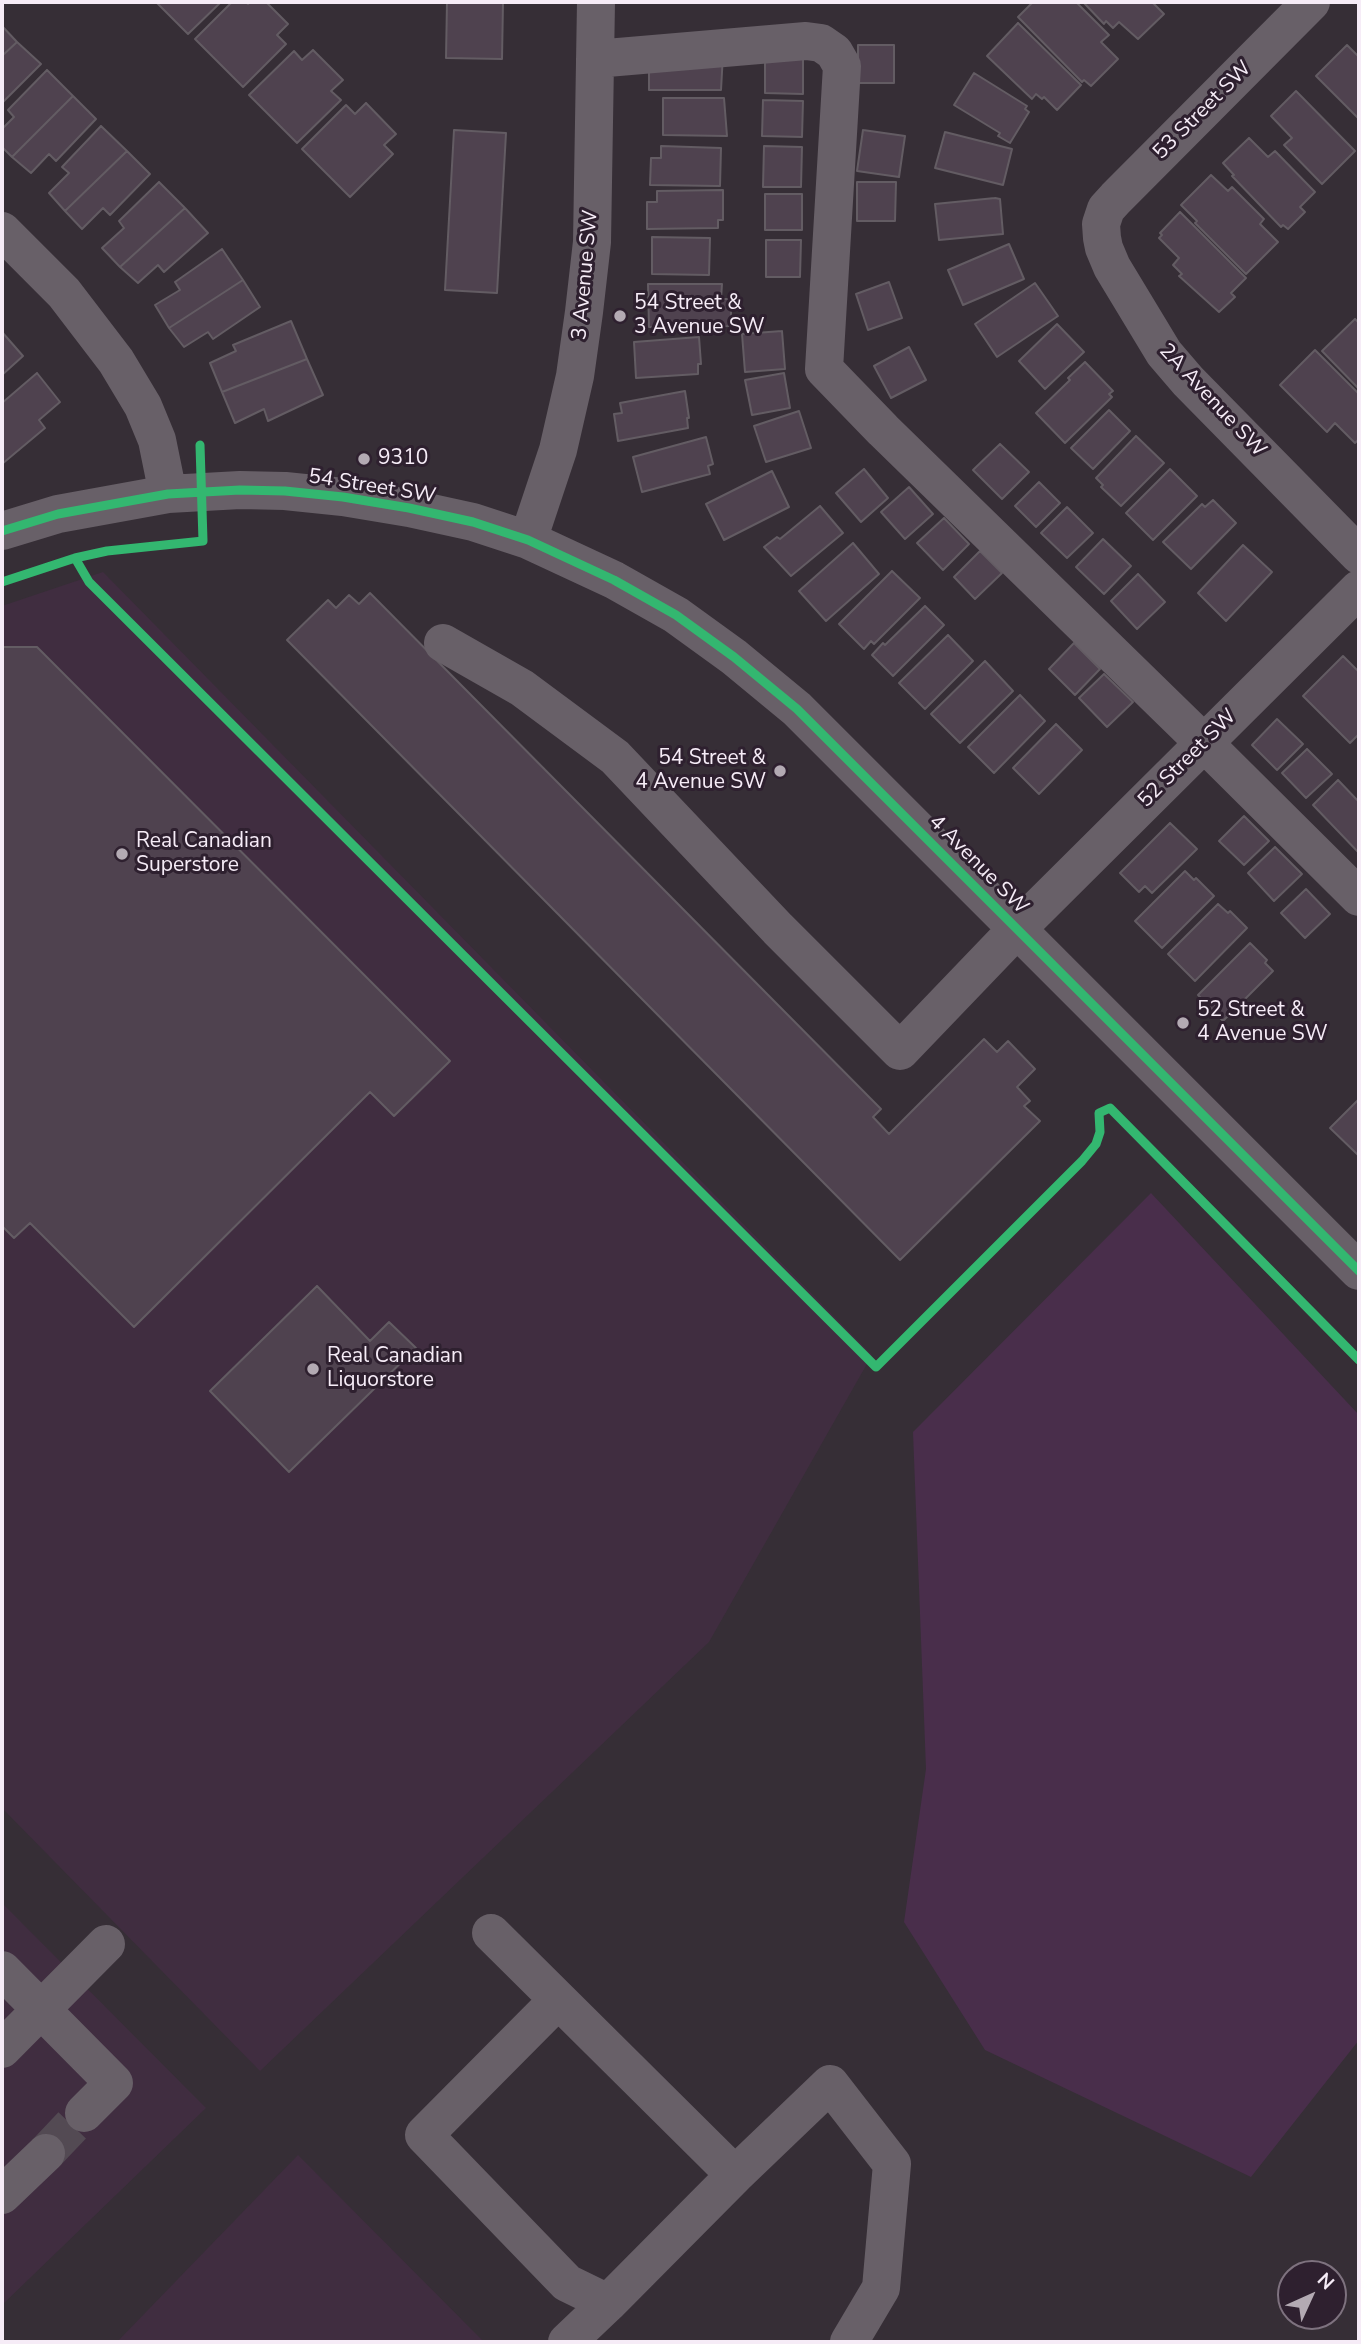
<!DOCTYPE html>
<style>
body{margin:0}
#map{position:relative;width:1361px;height:2344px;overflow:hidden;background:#362e36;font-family:"Nunito Sans",sans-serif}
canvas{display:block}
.frame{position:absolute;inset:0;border:4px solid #f6ecf7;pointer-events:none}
.north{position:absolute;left:1277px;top:2260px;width:70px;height:70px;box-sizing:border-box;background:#2e202f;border:2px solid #7e727f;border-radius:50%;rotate:45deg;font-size:19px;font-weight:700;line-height:28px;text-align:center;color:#f6ecf7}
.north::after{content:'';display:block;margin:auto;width:24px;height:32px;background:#b3aab3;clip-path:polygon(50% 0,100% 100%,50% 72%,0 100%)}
</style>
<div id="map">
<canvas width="1361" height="2344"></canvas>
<div class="frame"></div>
<div class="north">N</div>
</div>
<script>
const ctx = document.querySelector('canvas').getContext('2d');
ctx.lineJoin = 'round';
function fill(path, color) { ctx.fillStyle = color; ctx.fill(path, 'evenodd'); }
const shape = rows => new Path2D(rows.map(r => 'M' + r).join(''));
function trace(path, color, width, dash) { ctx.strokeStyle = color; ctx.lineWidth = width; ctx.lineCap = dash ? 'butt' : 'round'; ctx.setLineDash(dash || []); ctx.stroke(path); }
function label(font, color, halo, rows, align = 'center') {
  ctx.font = font + ' "Nunito Sans",sans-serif'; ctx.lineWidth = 6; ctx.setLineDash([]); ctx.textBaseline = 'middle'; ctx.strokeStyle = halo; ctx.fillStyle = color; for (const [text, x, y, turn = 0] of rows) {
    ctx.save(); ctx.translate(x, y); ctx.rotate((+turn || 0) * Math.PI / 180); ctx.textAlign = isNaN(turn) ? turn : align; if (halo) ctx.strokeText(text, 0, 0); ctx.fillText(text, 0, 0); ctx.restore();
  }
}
fill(shape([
 [103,572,872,1355,709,1642,260,2071,2,1808,2,606],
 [2,1903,206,2108,2,2305],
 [298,2155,484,2342,117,2342]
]), '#402d40');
fill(shape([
 [1151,1193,1359,1415,1359,2040,1251,2177,985,2050,904,1922,926,1769,913,1432]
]), '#492e4b');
const building = shape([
 [156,2,221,2,188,34,156,2],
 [232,2,246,2,248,4,250,2,266,2,288,24,277,35,286,44,243,87,195,39,232,2],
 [447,2,503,2,502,59,446,58,447,2],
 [1033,2,1076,2,1109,35,1101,42,1118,59,1091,86,1084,80,1082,82,1018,17,1033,2],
 [1083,2,1152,2,1164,14,1138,39,1119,22,1113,28,1106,21,1104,24,1083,2],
 [1018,23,1081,85,1057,110,1044,97,1042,99,1036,94,1032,99,987,56,1018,23],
 [2,26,17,42,2,56,2,26],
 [17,42,41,64,2,103,2,56,17,42],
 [858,45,894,45,894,83,858,83,858,45],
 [1347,45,1359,57,1359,119,1316,76,1347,45],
 [313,50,343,80,331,91,341,100,297,143,249,95,294,51,302,60,313,50],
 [649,54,723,54,721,90,649,90,649,54],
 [765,56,803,56,803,94,765,93,765,56],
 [47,70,73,96,12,157,2,147,2,129,14,117,8,110,47,70],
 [974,73,1027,106,1025,109,1029,112,1010,143,998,136,1000,133,954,105,974,73],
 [1296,91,1355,151,1322,184,1284,145,1292,138,1271,116,1296,91],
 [73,96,96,119,56,161,49,154,31,173,12,157,73,96],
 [663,98,724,98,727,136,663,135,663,98],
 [763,100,803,101,802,137,762,136,763,100],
 [366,103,396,134,384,145,393,154,350,197,302,149,346,105,355,114,366,103],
 [101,126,127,151,65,211,49,193,69,173,62,167,101,126],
 [454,130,506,133,497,293,445,290,454,130],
 [863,130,905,136,899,177,857,171,863,130],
 [945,132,1012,149,1003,185,935,168,945,132],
 [1249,138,1268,157,1275,151,1315,192,1300,207,1305,212,1288,229,1283,225,1281,227,1232,176,1234,175,1223,163,1249,138],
 [661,146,721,148,720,186,650,185,651,158,661,158,661,146],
 [764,146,802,147,801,187,763,187,764,146],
 [127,151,150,174,110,215,103,208,82,229,65,211,127,151],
 [1211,175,1228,191,1232,187,1264,219,1260,224,1278,242,1246,274,1195,223,1197,221,1181,205,1211,175],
 [159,182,185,208,120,267,102,248,124,228,119,221,159,182],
 [857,182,896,182,895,221,857,221,857,182],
 [723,190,723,220,718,220,718,228,647,229,647,202,657,202,657,191,723,190],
 [765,194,802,194,802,230,765,230,765,194],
 [995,198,1000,199,1003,234,939,240,935,204,995,198],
 [185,208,208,233,164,272,158,265,138,283,120,267,185,208],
 [1180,212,1246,278,1231,293,1235,297,1219,312,1179,276,1182,274,1173,265,1179,258,1159,238,1162,235,1160,233,1180,212],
 [652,237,710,238,709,275,652,274,652,237],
 [766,240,801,240,800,277,766,277,766,240],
 [1009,244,1024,279,963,305,948,270,1009,244],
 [222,249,243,280,169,328,155,305,180,290,175,282,222,249],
 [243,280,260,307,213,339,208,332,184,347,169,328,243,280],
 [889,282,902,318,868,330,856,294,889,282],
 [1035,283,1058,316,997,357,975,324,1035,283],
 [648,284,722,284,721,299,731,299,731,326,649,327,648,284],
 [1355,319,1359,323,1359,389,1322,351,1355,319],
 [291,321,307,359,222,392,210,363,236,351,233,345,291,321],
 [1057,324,1084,352,1045,389,1019,361,1057,324],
 [782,331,785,369,745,372,742,334,782,331],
 [2,332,23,356,2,375,2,332],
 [699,337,701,364,698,364,698,374,636,378,634,342,699,337],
 [909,347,926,380,891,398,874,366,909,347],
 [1315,350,1359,394,1359,439,1355,443,1335,423,1327,432,1280,385,1315,350],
 [307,359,323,395,268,421,264,409,235,423,222,392,307,359],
 [1085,362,1113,391,1109,394,1112,397,1065,443,1036,413,1070,380,1068,378,1085,362],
 [37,373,60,402,39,420,45,428,2,464,2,403,37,373],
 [784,373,790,408,752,415,745,380,784,373],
 [685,391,689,418,687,418,688,428,618,441,614,414,622,413,620,403,685,391],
 [1109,410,1130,431,1093,469,1071,448,1109,410],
 [799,411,811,448,766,462,754,426,799,411],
 [1136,436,1164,463,1121,506,1101,487,1103,485,1096,478,1136,436],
 [706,437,713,464,708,466,710,474,642,492,633,457,706,437],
 [1000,444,1029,472,1002,499,973,470,1000,444],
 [864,469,888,498,861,522,836,493,864,469],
 [1170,469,1197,496,1153,540,1126,513,1170,469],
 [772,471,789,507,724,540,706,504,772,471],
 [1039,482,1060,503,1036,527,1015,506,1039,482],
 [909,487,933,514,905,539,881,512,909,487],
 [1213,500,1236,523,1191,569,1163,542,1202,504,1205,507,1213,500],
 [820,506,843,533,791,576,764,547,777,537,780,539,820,506],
 [1067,507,1093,533,1067,558,1041,533,1067,507],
 [944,518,969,544,943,570,917,543,944,518],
 [1103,539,1131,566,1104,594,1076,567,1103,539],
 [853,543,879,574,826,621,799,591,853,543],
 [1243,545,1272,572,1226,621,1198,593,1243,545],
 [980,551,1002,573,975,599,954,577,980,551],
 [892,571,920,598,874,644,871,641,864,649,839,624,892,571],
 [1138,574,1165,602,1137,629,1111,601,1138,574],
 [370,593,881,1109,873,1117,889,1134,984,1039,997,1052,1008,1041,1035,1069,1017,1087,1030,1101,1024,1106,1040,1121,900,1260,287,640,328,600,336,608,349,595,359,604,370,593],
 [925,606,944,625,893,676,872,655,883,643,885,645,925,606],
 [948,635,973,661,925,709,899,683,948,635],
 [1074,643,1100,669,1075,695,1049,669,1074,643],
 [2,647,37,647,450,1061,394,1116,370,1092,134,1327,30,1223,14,1238,2,1226,2,647],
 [1343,656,1359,672,1359,734,1350,743,1303,696,1343,656],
 [985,661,1013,691,960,743,931,714,985,661],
 [1104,674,1133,702,1107,727,1079,698,1104,674],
 [1020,695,1045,721,994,773,968,747,1020,695],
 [1277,719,1303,744,1277,770,1252,745,1277,719],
 [1056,724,1082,750,1039,794,1013,768,1056,724],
 [1307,749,1332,774,1306,798,1282,773,1307,749],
 [1338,780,1359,802,1359,853,1313,805,1338,780],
 [1244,816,1269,841,1244,865,1219,841,1244,816],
 [1170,823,1197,849,1152,893,1145,886,1139,892,1120,873,1170,823],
 [1275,847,1302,874,1274,901,1248,873,1275,847],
 [1185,871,1194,880,1196,878,1214,896,1162,948,1135,921,1185,871],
 [1306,889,1330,914,1305,938,1281,913,1306,889],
 [1218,904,1228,913,1230,911,1247,928,1195,981,1168,954,1218,904],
 [1250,943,1267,960,1265,963,1273,971,1223,1021,1198,995,1250,943],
 [1359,1099,1359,1154,1358,1155,1330,1128,1359,1099],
 [317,1286,370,1341,389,1322,416,1348,289,1472,210,1391,317,1286]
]);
fill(building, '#4f424f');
trace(building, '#635c63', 2);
trace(shape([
 [46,2153,84,2113]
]), '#534a53', 38, [38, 19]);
trace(shape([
 [1311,2,1116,198,1106,209,1101,224,1102,238,1104,248,1112,267,1164,353,1188,381,1359,555],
 [595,59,806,41,821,43,834,52,842,66,824,369,883,430,1204,743,1359,897],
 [2,231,64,293,116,361,143,406,157,440,168,494],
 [2,531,58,514,168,494,240,490,285,491,343,497,409,508,473,522,528,540,614,580,676,615,734,657,797,709,1359,1271],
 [528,540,558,450,575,376,584,312,592,242,596,2],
 [443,643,522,688,615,757,778,929,900,1051,1017,929,1359,589],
 [491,1933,735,2175,830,2084,892,2164,881,2288,849,2342],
 [2,1970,114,2083,84,2113],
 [558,2000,424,2135,567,2283,608,2303,735,2175],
 [2,2049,106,1944],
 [2,2195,46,2153],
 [567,2342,608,2303]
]), '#686068', 38);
trace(shape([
 [2,531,58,514,168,494,240,490,285,491,343,497,409,508,473,522,528,540,614,580,676,615,734,657,797,709,1359,1271],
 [75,558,89,582,876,1367,1082,1161,1096,1144,1100,1132,1099,1113,1110,1108,1359,1360],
 [2,582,75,558,107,551,203,541,200,445]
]), '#33b770', 9);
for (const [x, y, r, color] of [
 [620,316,7,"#b3aab3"],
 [364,459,7,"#b3aab3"],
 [780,771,7,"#b3aab3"],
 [122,854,7,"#b3aab3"],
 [1183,1023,7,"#b3aab3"],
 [313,1369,7,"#b3aab3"]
]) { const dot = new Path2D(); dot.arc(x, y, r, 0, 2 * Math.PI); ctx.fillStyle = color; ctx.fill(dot); trace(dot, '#2e202f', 2.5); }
label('21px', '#f6ecf7', '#2e202f', [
 ["53 Street SW",1203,111,-45],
 ["3 Avenue SW",586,275,-85],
 ["2A Avenue SW",1212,401,47],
 ["54 Street SW",372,487,9],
 ["52 Street SW",1188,759,-45],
 ["4 Avenue SW",978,865,45]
]);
label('21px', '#f6ecf7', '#2e202f', [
 ["54 Street &",634,304],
 ["3 Avenue SW",634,328],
 ["9310",378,459],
 ["54 Street &",766,759,"right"],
 ["4 Avenue SW",766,783,"right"],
 ["Real Canadian",136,842],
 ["Superstore",136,866],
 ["52 Street &",1197,1011],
 ["4 Avenue SW",1197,1035],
 ["Real Canadian",327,1357],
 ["Liquorstore",327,1381]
], 'left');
</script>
